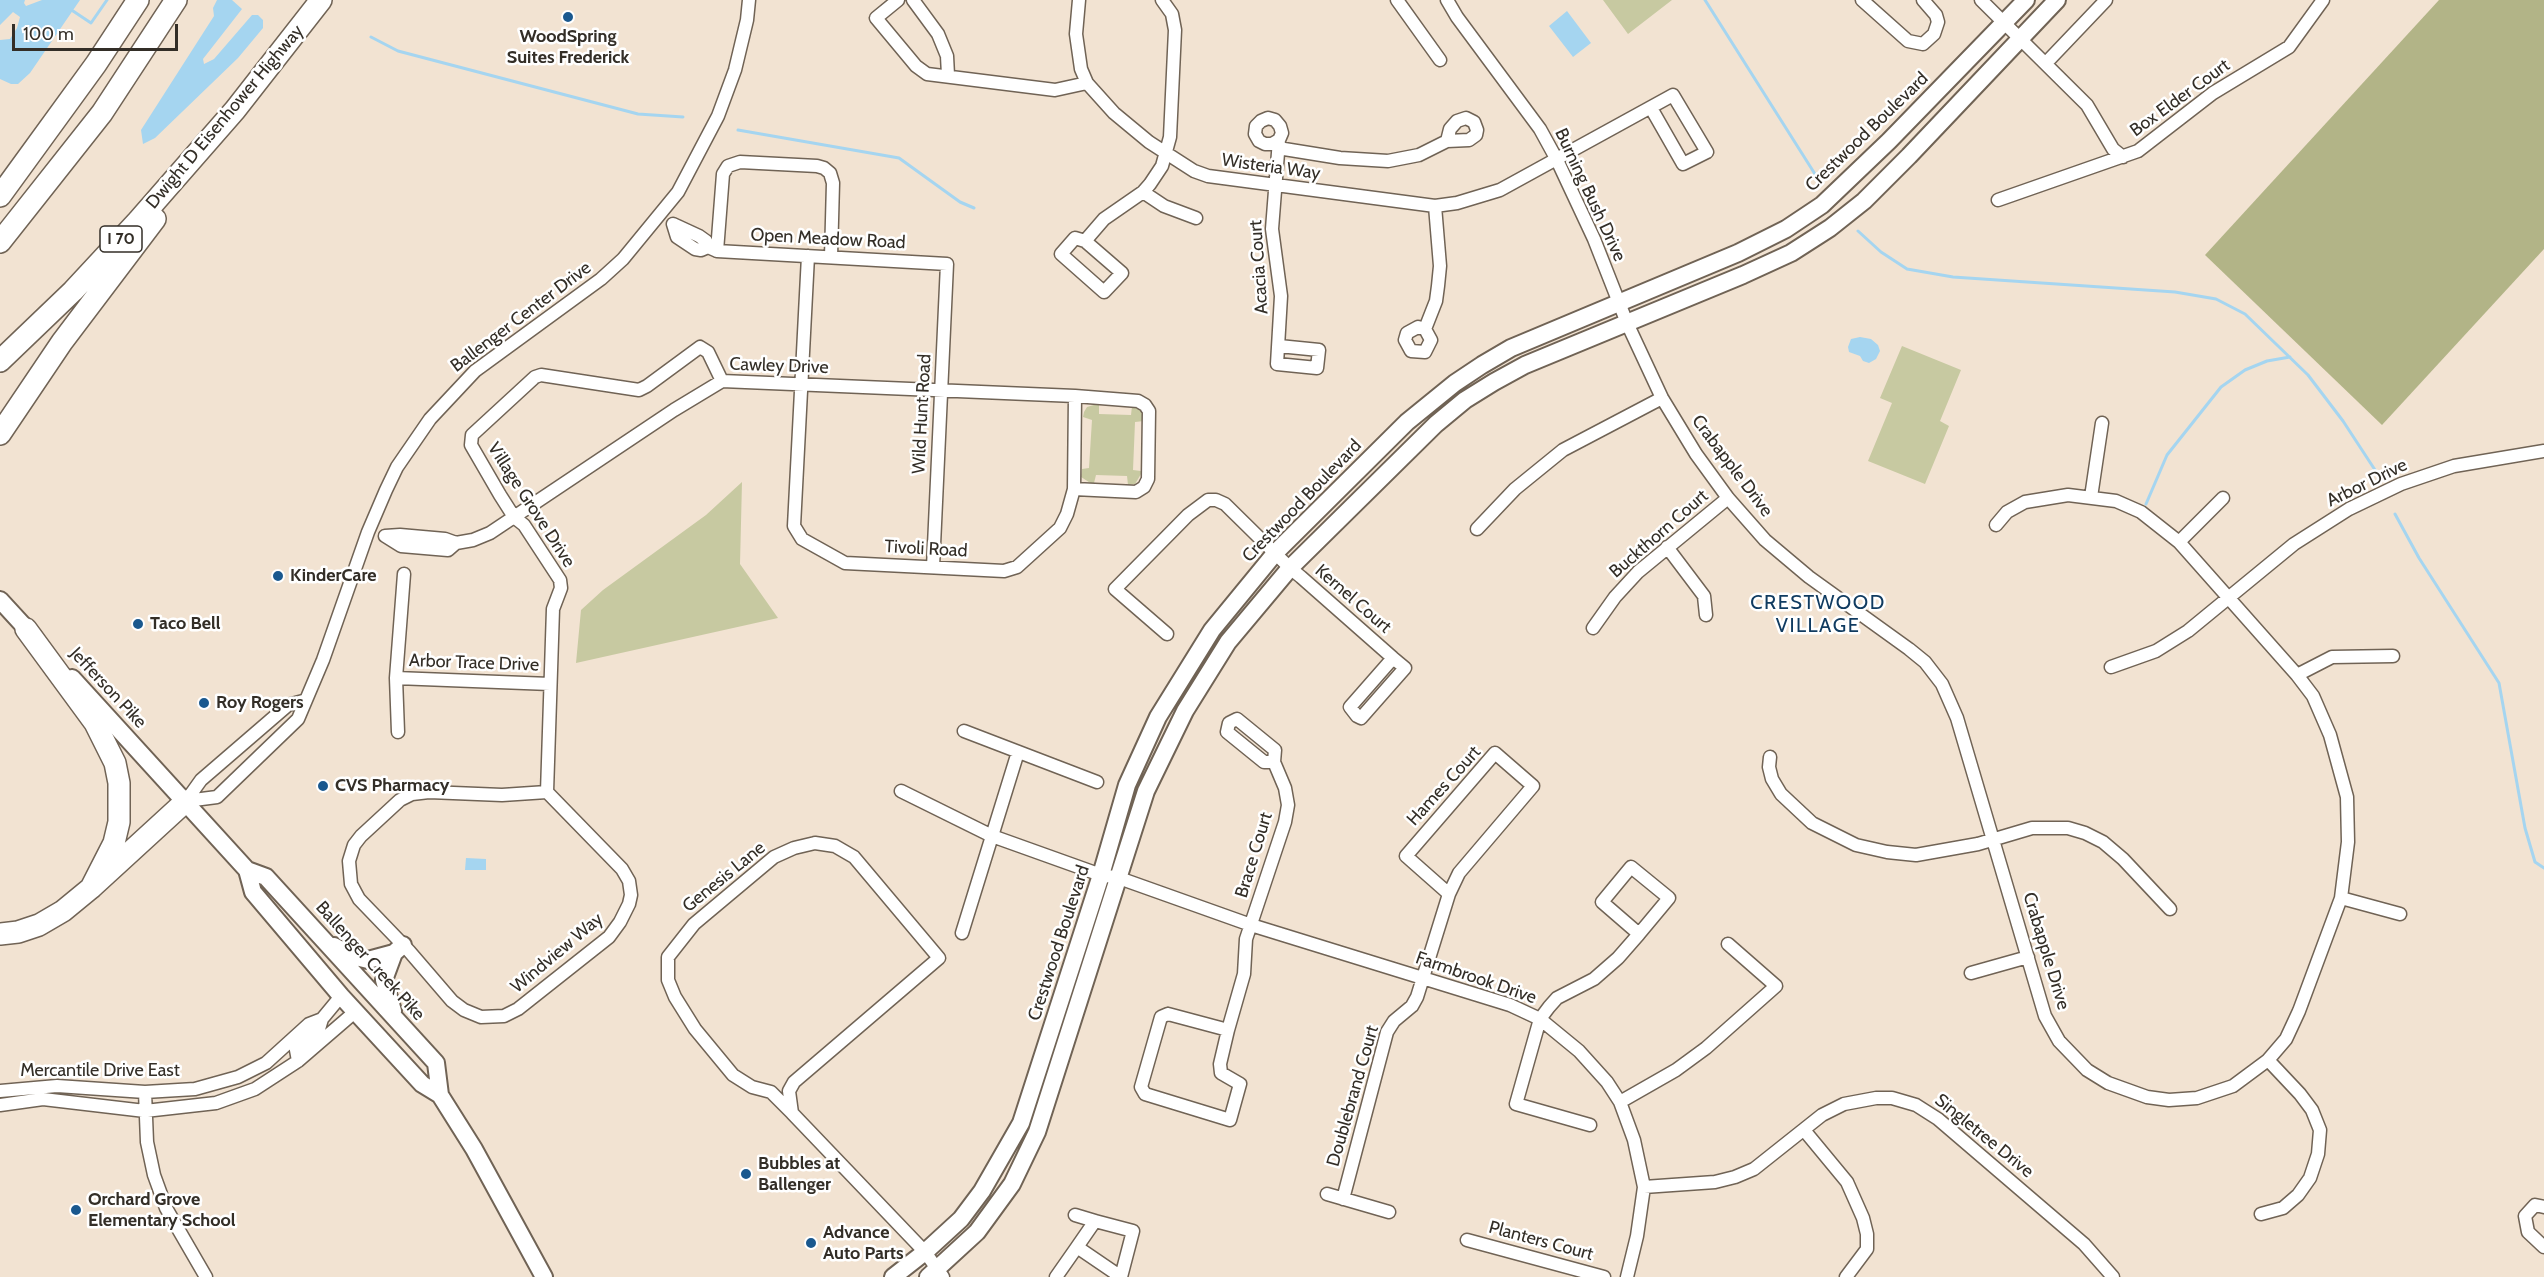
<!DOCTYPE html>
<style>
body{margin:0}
#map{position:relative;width:2544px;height:1277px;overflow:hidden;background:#f2e3d2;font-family:Cabin,sans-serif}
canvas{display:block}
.scale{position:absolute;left:12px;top:24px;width:166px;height:27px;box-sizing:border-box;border:3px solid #332e27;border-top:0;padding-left:8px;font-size:18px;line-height:21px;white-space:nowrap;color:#332e27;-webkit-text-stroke:4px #fff;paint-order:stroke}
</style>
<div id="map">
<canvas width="2544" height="1277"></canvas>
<div class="scale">100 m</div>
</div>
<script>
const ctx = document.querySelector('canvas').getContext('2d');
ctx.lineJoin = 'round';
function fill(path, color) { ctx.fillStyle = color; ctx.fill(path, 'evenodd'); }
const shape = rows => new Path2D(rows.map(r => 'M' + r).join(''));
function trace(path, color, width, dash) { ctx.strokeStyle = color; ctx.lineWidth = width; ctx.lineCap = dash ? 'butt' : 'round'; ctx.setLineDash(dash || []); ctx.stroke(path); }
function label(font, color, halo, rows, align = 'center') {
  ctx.font = font + ' Cabin,sans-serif'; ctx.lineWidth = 5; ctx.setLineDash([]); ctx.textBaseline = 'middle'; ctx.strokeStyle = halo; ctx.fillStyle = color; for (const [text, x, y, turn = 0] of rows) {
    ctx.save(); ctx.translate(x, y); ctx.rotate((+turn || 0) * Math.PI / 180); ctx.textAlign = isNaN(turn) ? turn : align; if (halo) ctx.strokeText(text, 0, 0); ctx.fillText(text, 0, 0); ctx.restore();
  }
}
fill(shape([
 [1603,0,1672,0,1628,34],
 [1902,346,1961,370,1940,421,1949,426,1925,484,1868,461,1892,403,1880,398],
 [1097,404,1099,405,1099,414,1131,415,1132,406,1141,410,1144,421,1135,422,1133,470,1141,471,1141,474,1135,484,1128,485,1127,476,1096,475,1094,483,1092,484,1081,477,1082,469,1089,468,1092,420,1083,417,1084,412,1087,407],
 [742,482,740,564,778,618,576,663,581,610,603,590,706,515]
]), '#c7c9a1');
fill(shape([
 [2439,0,2544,0,2544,249,2382,425,2205,255]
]), '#b2b487');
fill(shape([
 [0,0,25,0,24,3,26,6,42,0,80,0,30,73,18,84,11,84,0,79,0,40,10,39,17,28,20,17,13,12,0,25],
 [217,0,232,0,242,9,203,59,204,64,214,59,252,15,258,15,263,20,263,28,238,58,155,138,143,144,141,130,214,16,213,8],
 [1567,11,1591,43,1573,57,1549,26],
 [1860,337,1871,339,1878,345,1880,351,1876,359,1869,363,1863,361,1860,356,1849,352,1848,347,1851,339],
 [466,858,486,859,486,870,465,870]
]), '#a5d5f0');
trace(shape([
 [1705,0,1820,182],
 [73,11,91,23,107,0],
 [371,37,398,51,638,114,683,117],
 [738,130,899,158,960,202,974,208],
 [1858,231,1881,252,1907,269,1953,277,2175,292,2216,299,2245,314,2308,375,2343,421,2377,473],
 [2146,504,2167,455,2221,387,2245,370,2267,361,2290,357],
 [2395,514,2419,558,2499,683,2525,828,2535,862,2544,868]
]), '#a5d5f0', 3);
const minor = shape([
 [898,0,876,18,916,66,927,74,1055,90,1087,83],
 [913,0,938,34,947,56,948,75],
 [1079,0,1076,34,1081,69,1087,83,1114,113,1149,142,1194,171,1208,176,1435,206,1457,203,1500,190,1673,95,1707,152,1683,164,1651,108],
 [1397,0,1440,60],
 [1447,0,1457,17,1540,129,1557,160,1594,239,1627,323,1662,398,1696,454,1728,498,1765,540,1809,577,1909,649,1925,662,1942,684,1957,718,2045,1016,2059,1041,2087,1070,2108,1083,2147,1097,2169,1100,2197,1098,2233,1086,2268,1060,2286,1039,2299,1011,2341,898,2348,842,2347,797,2330,735,2313,696,2297,675,2179,542,2141,512,2116,501,2068,495,2025,502,2007,512,1996,525],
 [1862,0,1908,41,1923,44,1934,34,1938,22,1936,15,1923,0],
 [1981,0,2087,105,2113,149,2123,157],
 [2046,63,2106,0],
 [1279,140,1282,133,1280,126,1275,120,1268,118,1261,121,1256,126,1255,134,1259,141,1265,144,1272,144,1279,140,1272,229,1281,296,1277,364,1317,368,1319,350,1279,346],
 [1278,148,1340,158,1388,161,1419,155,1447,141,1469,140,1476,135,1477,130,1474,122,1466,118,1457,121,1450,129,1447,141],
 [1143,192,1164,206,1196,218],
 [1998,200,2138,151,2213,93,2289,47,2323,0],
 [1085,241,1075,238,1061,254,1104,292,1122,273,1085,241,1104,219,1143,192,1150,184,1162,166,1170,137,1175,30,1172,14,1162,0],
 [708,247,706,241,699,236,673,224,677,237,695,249,701,250,708,247,717,251,947,264,933,567],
 [717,251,723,174,728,166,740,162,817,166,824,168,830,173,833,183,831,257],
 [808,256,794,526,802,539,845,563,1004,571,1017,567,1060,528,1067,514,1074,489,1075,396],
 [1425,329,1418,327,1407,333,1405,340,1411,351,1425,352,1431,340,1425,329,1436,301,1438,286,1440,266,1435,206],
 [2091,497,2102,423],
 [1477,529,1515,489,1563,450,1662,398],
 [2179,542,2223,498],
 [456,543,445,539,400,535,385,536,401,546,448,550,456,543,473,540,490,533,674,410,722,381,1075,396,1138,401,1145,405,1149,411,1148,479,1144,487,1136,492,1074,489],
 [1667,547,1704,596,1706,615],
 [1593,628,1615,597,1638,572,1728,498],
 [1167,634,1115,589,1188,515,1208,500,1216,500,1225,504,1290,568,1301,577,1393,658,1405,668,1361,718,1357,716,1350,707,1393,658],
 [2111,667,2156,651,2188,631,2294,544,2349,509,2401,484,2454,466,2544,451],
 [2297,675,2332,657,2393,656],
 [396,678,550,684],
 [964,731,1097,782],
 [398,732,396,678,404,574],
 [1770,757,1769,767,1772,779,1781,794,1812,823,1856,845,1887,852,1916,855,1978,844,2032,828,2068,828,2085,833,2103,842,2123,859,2170,909],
 [901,791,992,836,1101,875,1119,878,1251,925,1510,1005,1540,1019,1579,1051,1607,1082,1620,1102,1634,1140,1644,1187,1637,1236,1627,1277],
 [429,792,502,795,547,792,622,869,629,881,631,895,629,904,620,922,609,937,518,1009,504,1016,481,1017,464,1010,452,1001,409,951,359,899,351,884,349,861,354,845,361,836,400,800,412,794,429,792],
 [547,792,553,609,561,588,560,580,524,525,514,517,500,495,471,445,472,435,535,377,541,375,639,390,647,386,700,347,708,352,722,381],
 [186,801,217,797,298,719,323,660,368,532,386,490,397,467,430,419,475,371,601,279,623,259,678,192,718,116,735,70,747,20,749,0],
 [186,801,201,780,288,705,303,701],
 [815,843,835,846,854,857,939,958,794,1082,789,1091,792,1113,771,1092,752,1087,733,1075,695,1029,675,997,668,980,668,957,694,924,774,857,794,848,815,843],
 [2341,898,2400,914],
 [962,933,1018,752],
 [1971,973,2028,957],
 [1168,1014,1228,1030,1220,1064,1221,1073,1240,1084,1230,1120,1145,1094,1141,1087,1161,1017,1168,1014],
 [1228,1030,1244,974,1246,939,1285,822,1288,805,1285,788,1274,762,1275,750,1237,719,1229,723,1227,732,1264,762,1274,762],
 [298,1061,296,1050,319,1029,322,1019,341,996],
 [0,1091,57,1086,145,1092,195,1089,238,1077,266,1063,309,1024,322,1019],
 [145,1092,147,1142,154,1175,166,1208,206,1277],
 [1620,1102,1676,1070,1706,1048,1776,986,1728,944],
 [0,1105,43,1099,145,1111,216,1103,255,1089,298,1061,356,1011],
 [792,1113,925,1252,943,1277],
 [1590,1125,1516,1104,1540,1019,1549,1007,1557,998,1594,979,1618,958,1639,934,1669,898,1631,867,1602,902,1639,934],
 [1804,1130,1847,1182,1863,1218,1867,1234,1867,1249,1846,1277],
 [1644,1187,1715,1182,1735,1177,1754,1169,1822,1115,1844,1104,1876,1098,1892,1098,1916,1105,1938,1119,2084,1244,2113,1277],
 [1327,1194,1389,1212],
 [1343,1199,1387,1032,1394,1021,1412,1006,1417,997,1449,894,1459,873,1533,786,1495,753,1406,856,1449,894],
 [2544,1207,2535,1205,2525,1216,2528,1232,2544,1247],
 [2261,1214,2283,1208,2298,1195,2310,1178,2318,1154,2320,1130,2312,1110,2300,1094,2268,1060],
 [1075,1215,1095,1221],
 [1095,1221,1133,1231,1121,1277,1077,1247,1095,1221],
 [1467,1240,1604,1277],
 [1056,1277,1077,1247]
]);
const secondary = shape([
 [0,600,34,637],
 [72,678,247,870,253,892,341,996,422,1084,440,1095,474,1149,544,1277],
 [247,870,266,877,436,1063,440,1095],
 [334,946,352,956,368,960,394,953],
 [393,1011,384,980,394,953,403,945],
 [893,1277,925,1252,961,1219,982,1191,1021,1123,1101,875,1127,785,1158,717,1212,630,1276,552,1407,422,1455,383,1482,365,1511,348,1738,253,1786,229,1822,205,1889,141,2026,0],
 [928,1277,977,1232,1012,1184,1037,1132,1146,791,1185,711,1228,642,1290,568,1436,424,1465,400,1494,382,1525,365,1743,275,1791,253,1830,228,1864,201,1909,156,2057,0]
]);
const motorway = shape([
 [0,196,96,64,138,0],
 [0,242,102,113,176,0],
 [0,361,73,291,138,221,235,110,321,0],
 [0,434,62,342,155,219],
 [26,629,95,723,115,763,119,783,119,822,114,843,91,888],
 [0,934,18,932,39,925,63,911,91,888,186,801]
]);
trace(minor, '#706355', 15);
trace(secondary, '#706355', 20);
trace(motorway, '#706355', 24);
trace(minor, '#fff', 12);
trace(secondary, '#fff', 16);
trace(motorway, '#fff', 21);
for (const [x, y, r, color] of [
 [568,17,6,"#1a588e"],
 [278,576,6,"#1a588e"],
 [138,624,6,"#1a588e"],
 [204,703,6,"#1a588e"],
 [323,786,6,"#1a588e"],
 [746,1174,6,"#1a588e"],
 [76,1210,6,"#1a588e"],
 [811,1243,6,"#1a588e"]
]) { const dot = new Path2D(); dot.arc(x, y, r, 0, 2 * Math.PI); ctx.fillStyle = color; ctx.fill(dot); trace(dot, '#fff', 2); }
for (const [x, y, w] of [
 [121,239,42]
]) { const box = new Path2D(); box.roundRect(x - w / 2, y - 13, w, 26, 4.5); ctx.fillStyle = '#fff'; ctx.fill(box); trace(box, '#332e27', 1.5); }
label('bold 16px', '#332e27', null, [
 ["I 70",121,239]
]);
label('bold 18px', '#332e27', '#fff', [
 ["WoodSpring",568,37,"center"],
 ["Suites Frederick",568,58,"center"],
 ["KinderCare",290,576],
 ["Taco Bell",150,624],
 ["Roy Rogers",216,703],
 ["CVS Pharmacy",335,786],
 ["Bubbles at",758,1164],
 ["Ballenger",758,1185],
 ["Orchard Grove",88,1200],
 ["Elementary School",88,1221],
 ["Advance",823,1233],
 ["Auto Parts",823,1254]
], 'left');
label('18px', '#332e27', '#fff', [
 ["Box Elder Court",2180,98,-36],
 ["Dwight D Eisenhower Highway",225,117,-50],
 ["Crestwood Boulevard",1867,132,-44],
 ["Wisteria Way",1271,167,8],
 ["Burning Bush Drive",1590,195,65],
 ["Open Meadow Road",828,239,3],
 ["Acacia Court",1259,267,-94],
 ["Ballenger Center Drive",521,317,-37],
 ["Cawley Drive",779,366,2],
 ["Wild Hunt Road",922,414,-87],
 ["Crabapple Drive",1732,466,53],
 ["Arbor Drive",2367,483,-26],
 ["Crestwood Boulevard",1302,501,-46],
 ["Village Grove Drive",531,505,57],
 ["Buckthorn Court",1659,534,-41],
 ["Tivoli Road",926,549,3],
 ["Kernel Court",1353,599,41],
 ["Arbor Trace Drive",474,663,2],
 ["Jefferson Pike",108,688,47],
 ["Hames Court",1444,786,-48],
 ["Brace Court",1254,855,-73],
 ["Genesis Lane",724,877,-39],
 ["Crestwood Boulevard",1059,943,-72],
 ["Crabapple Drive",2046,951,73],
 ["Windview Way",557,953,-40],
 ["Ballenger Creek Pike",370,961,48],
 ["Farmbrook Drive",1476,978,19],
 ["Mercantile Drive East",100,1071],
 ["Doublebrand Court",1353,1096,-74],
 ["Singletree Drive",1984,1136,39],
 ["Planters Court",1541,1241,15]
]);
ctx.letterSpacing = '1.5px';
label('20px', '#103b60', '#fff', [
 ["CRESTWOOD",1818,603],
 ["VILLAGE",1818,626]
]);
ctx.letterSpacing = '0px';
</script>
